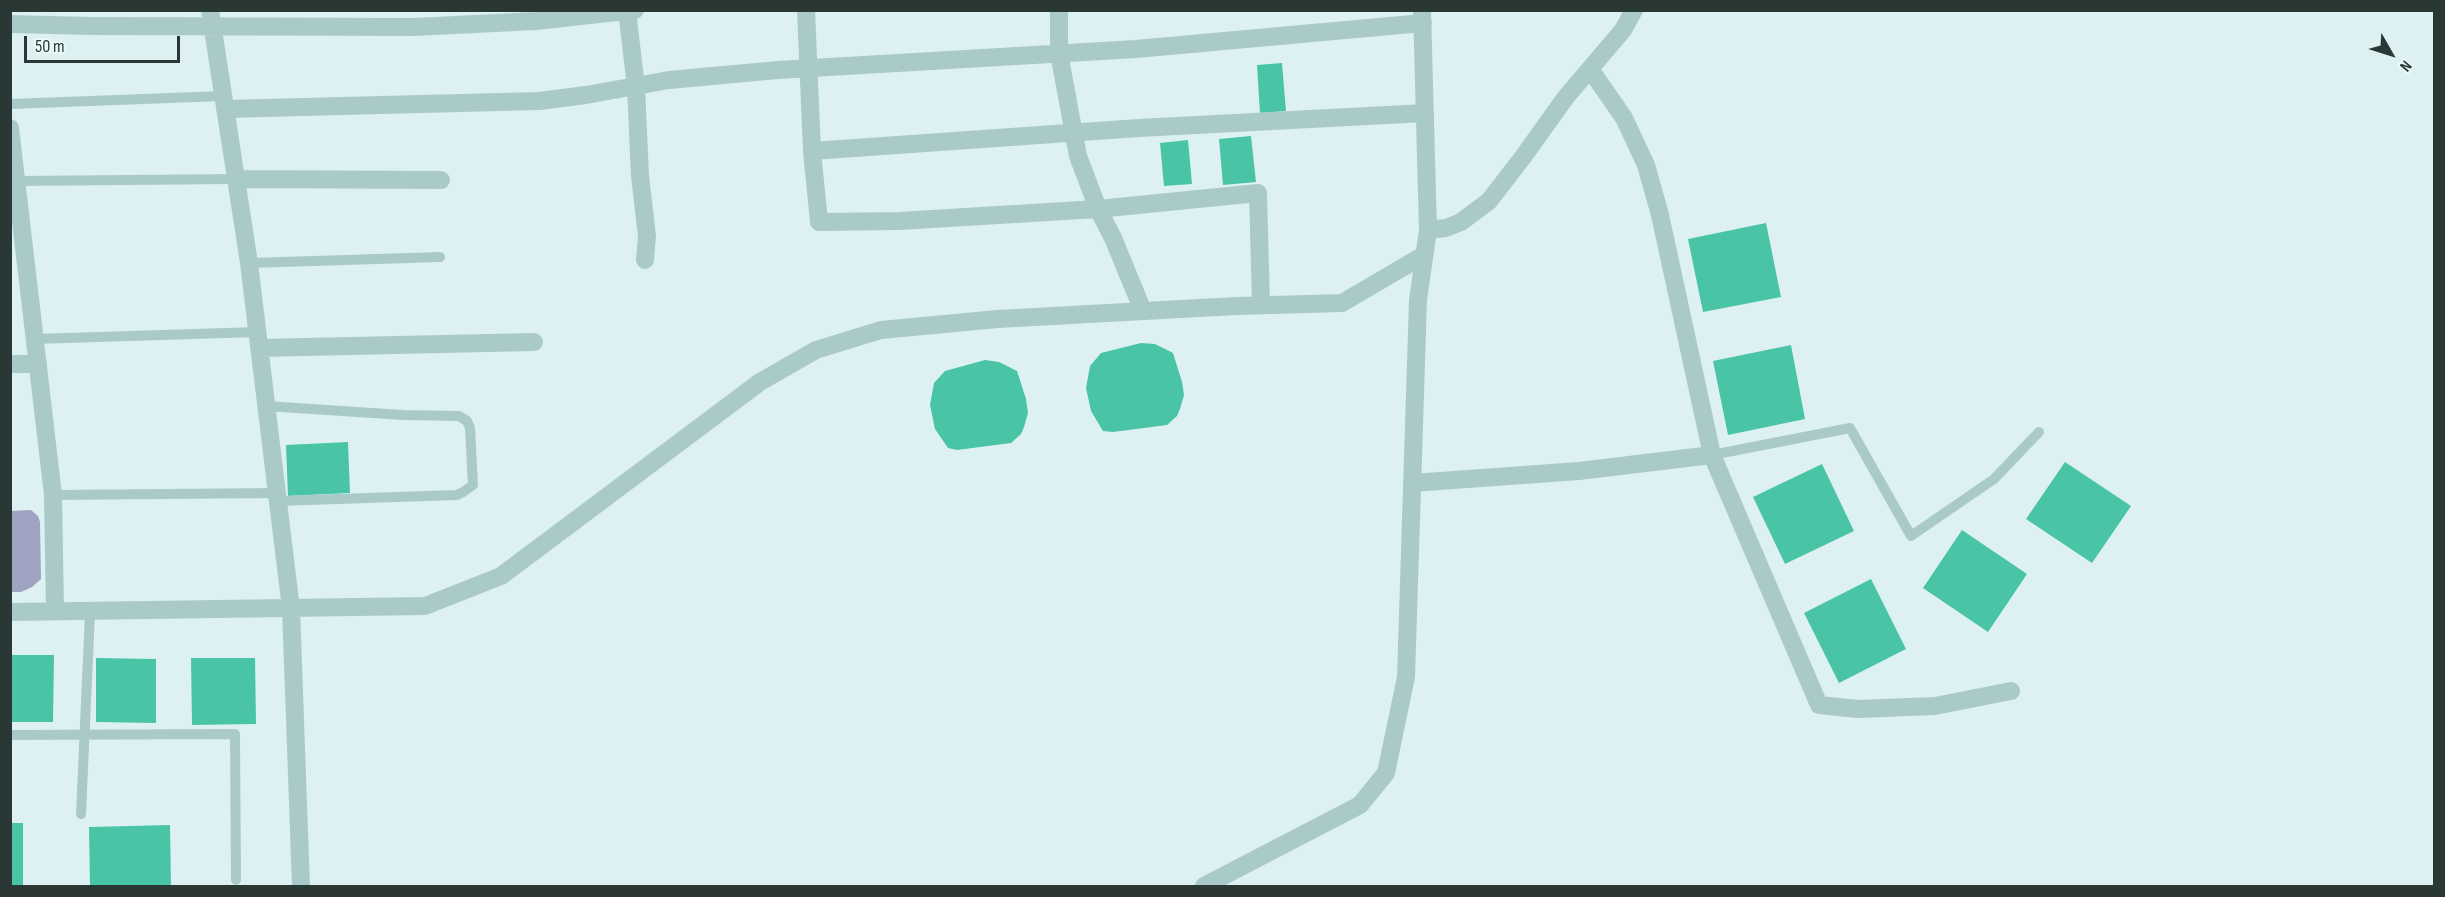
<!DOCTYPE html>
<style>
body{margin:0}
#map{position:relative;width:2445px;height:897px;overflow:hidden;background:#def1f2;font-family:"Sofia Sans Condensed",sans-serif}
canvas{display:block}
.frame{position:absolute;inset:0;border:12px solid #293835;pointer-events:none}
.north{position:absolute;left:2361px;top:24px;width:60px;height:60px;-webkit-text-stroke:4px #ebf9fa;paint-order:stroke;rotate:129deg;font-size:16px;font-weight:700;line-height:24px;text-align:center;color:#293835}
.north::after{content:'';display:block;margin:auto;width:21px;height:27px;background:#293835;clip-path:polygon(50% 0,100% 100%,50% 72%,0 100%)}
.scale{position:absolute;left:24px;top:36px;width:156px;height:27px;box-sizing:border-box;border:3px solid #293835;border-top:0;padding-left:8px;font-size:18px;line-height:21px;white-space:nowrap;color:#293835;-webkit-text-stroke:4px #ebf9fa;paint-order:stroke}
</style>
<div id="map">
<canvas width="2445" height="897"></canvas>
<div class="frame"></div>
<div class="north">N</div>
<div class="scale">50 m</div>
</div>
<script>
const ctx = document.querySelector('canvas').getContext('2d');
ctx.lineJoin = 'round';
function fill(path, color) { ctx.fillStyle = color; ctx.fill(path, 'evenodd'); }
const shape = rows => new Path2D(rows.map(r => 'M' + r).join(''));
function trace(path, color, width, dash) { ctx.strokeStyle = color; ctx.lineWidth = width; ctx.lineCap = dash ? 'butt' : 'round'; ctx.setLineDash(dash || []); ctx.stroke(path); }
fill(shape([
 [31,510,38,516,40,522,41,579,32,587,21,592,11,592,11,511]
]), '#9ea3c1');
fill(shape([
 [1282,63,1286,111,1260,113,1257,65],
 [1251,136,1256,182,1223,185,1219,139],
 [1188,140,1192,184,1164,186,1160,143],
 [1766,223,1781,297,1703,312,1688,239],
 [1141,343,1155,344,1173,353,1182,382,1184,395,1180,409,1177,416,1167,425,1113,432,1103,431,1091,411,1086,388,1090,366,1101,353],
 [1791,345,1805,419,1728,435,1713,361],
 [985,360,999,362,1017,371,1026,399,1028,413,1024,427,1021,434,1011,443,957,450,948,448,935,429,930,405,934,383,945,371],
 [348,442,350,493,288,496,286,445],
 [2065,462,2131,506,2092,563,2026,519],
 [1822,464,1854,531,1785,564,1753,497],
 [1962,530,2027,574,1988,632,1923,588],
 [1871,579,1906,649,1839,683,1804,613],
 [10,655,54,655,53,722,10,722],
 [96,658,156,659,156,723,96,722],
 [191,658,255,658,256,724,192,725],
 [10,823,23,823,23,886,10,886],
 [170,825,171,886,90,886,89,827]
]), '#4ac4a6');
trace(shape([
 [10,104,223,96],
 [17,181,235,179],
 [249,263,440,257],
 [34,339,257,332],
 [266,406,403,415,459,416,467,421,470,428,473,485,463,492,457,495,278,501],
 [1712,455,1850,428,1911,536,1994,479,2039,432],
 [53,495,277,493],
 [10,735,235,734,236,880],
 [81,814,90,612]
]), '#aacac9', 10);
trace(shape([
 [210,10,249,263,291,609,301,886],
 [806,10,812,151,819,222,899,221,1098,209,1258,193,1261,305],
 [1059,10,1059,53,1078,156,1098,209,1113,238,1143,311],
 [627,11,636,87,640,176,647,236,645,260],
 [10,24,92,26,415,27,536,21,635,10],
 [1590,69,1624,118,1646,165,1660,215,1712,455,1819,705,1858,709,1935,706,2011,691],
 [225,109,539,101,586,95,669,80,778,70,1136,49,1423,23],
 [10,128,53,495,55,611],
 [812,151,1139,128,1425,113],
 [235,179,441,180],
 [1428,230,1446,228,1461,222,1489,201,1523,157,1566,97,1623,30,1634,10],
 [259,348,534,342],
 [10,364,38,364],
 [1412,483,1579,471,1712,455],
 [10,612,425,606,501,576,760,382,816,350,881,330,998,319,1236,306,1342,303,1424,255],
 [1204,886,1360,805,1386,773,1406,677,1418,300,1428,230,1422,10]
]), '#aacac9', 18);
</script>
